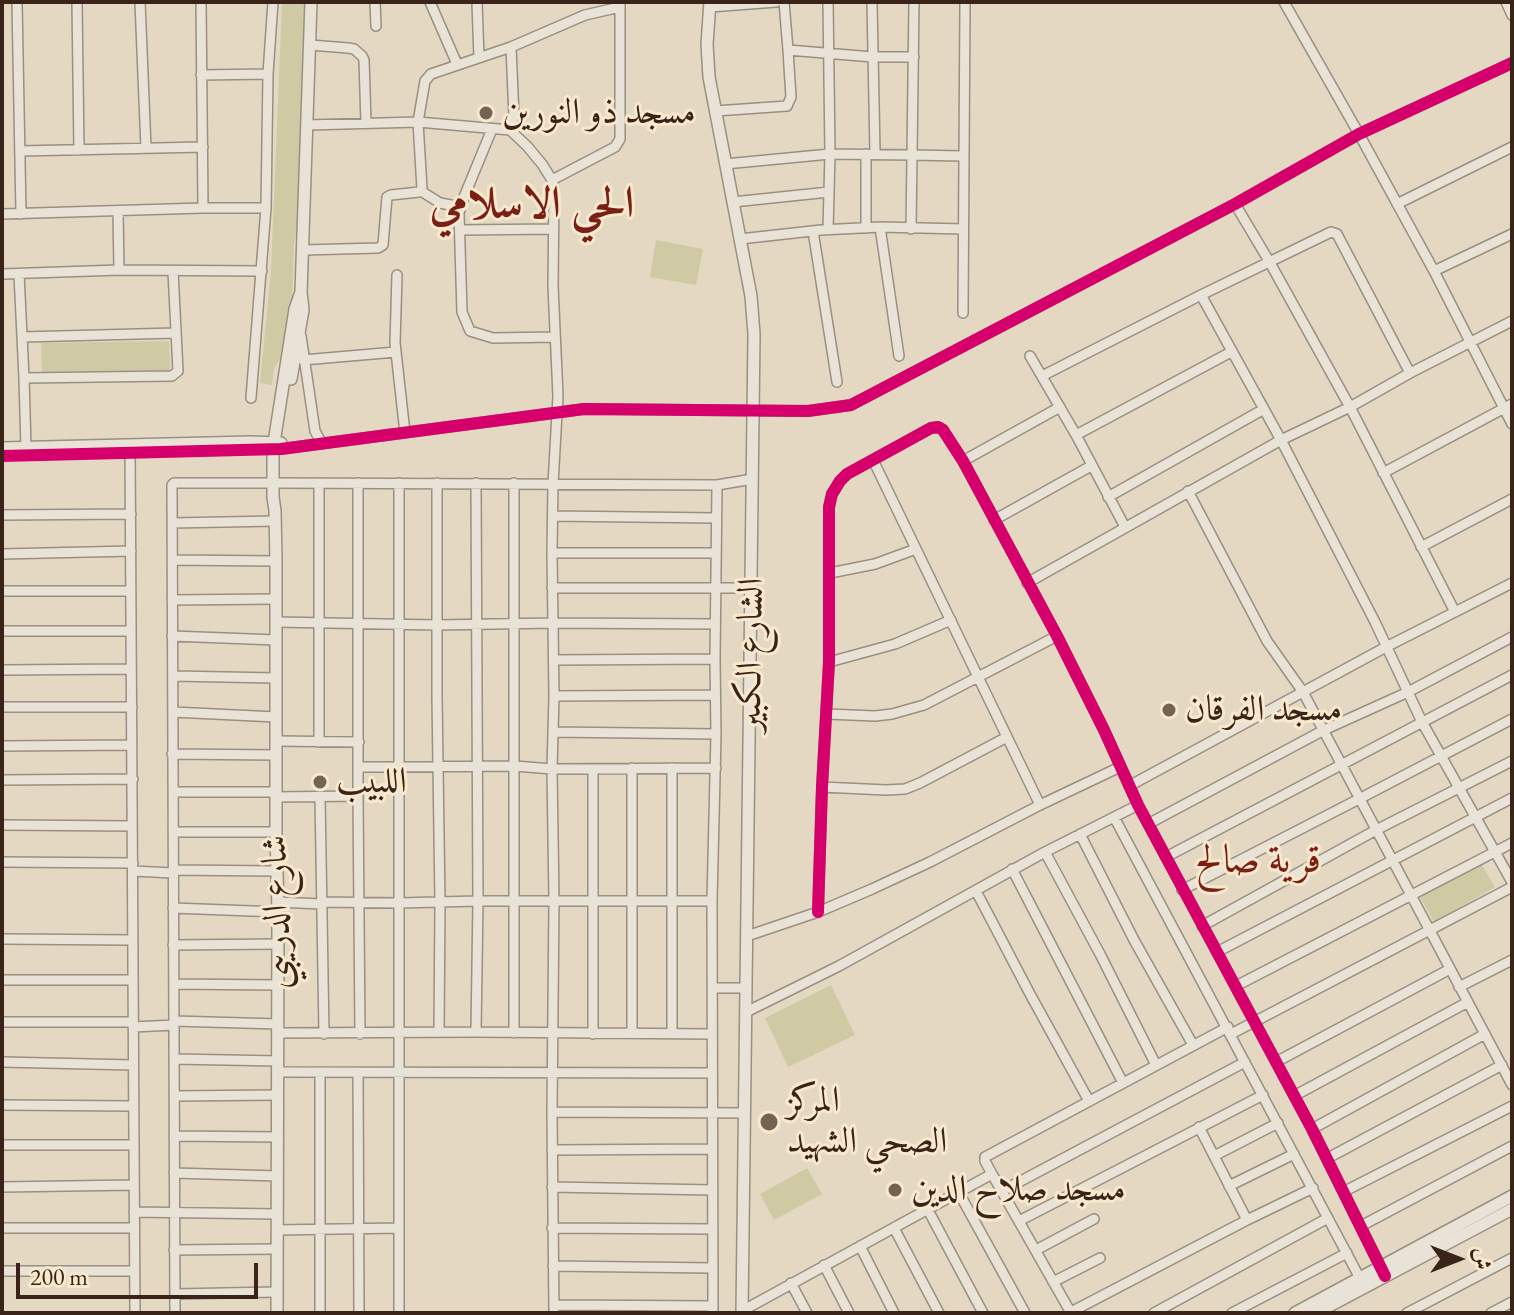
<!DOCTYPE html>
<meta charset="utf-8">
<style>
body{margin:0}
#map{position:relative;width:1514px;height:1315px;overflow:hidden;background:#e4d8c2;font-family:"EB Garamond",Amiri,serif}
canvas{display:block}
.frame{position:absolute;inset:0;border:4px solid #3a2319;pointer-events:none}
.north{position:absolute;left:1418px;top:1219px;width:80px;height:80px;-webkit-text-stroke:6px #f7e8ce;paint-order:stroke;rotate:90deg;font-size:22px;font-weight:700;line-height:32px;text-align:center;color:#3a2319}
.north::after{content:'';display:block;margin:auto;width:28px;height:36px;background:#3a2319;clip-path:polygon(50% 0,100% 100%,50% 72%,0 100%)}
.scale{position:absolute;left:16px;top:1263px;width:242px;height:36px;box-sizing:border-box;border:4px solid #3a2319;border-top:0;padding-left:10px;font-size:24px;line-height:28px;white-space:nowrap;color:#3a2319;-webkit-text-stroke:6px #f7e8ce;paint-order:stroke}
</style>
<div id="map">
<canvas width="1514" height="1315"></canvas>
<div class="frame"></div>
<div class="north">ش</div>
<div class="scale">200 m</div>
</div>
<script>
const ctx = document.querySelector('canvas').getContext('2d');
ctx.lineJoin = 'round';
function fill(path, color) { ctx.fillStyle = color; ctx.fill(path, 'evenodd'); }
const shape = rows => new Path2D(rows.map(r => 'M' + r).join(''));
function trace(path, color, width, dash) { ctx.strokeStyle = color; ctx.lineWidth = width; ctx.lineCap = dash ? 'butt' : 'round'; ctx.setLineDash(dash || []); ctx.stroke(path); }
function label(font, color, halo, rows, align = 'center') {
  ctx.font = font + ' "EB Garamond",Amiri,serif'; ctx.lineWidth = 6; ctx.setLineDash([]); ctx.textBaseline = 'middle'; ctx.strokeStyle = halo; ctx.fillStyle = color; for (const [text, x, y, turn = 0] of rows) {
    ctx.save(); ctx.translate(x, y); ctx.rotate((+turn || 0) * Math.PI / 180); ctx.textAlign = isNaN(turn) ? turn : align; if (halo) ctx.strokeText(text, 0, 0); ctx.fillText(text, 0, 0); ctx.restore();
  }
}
fill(shape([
 [282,2,305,2,304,65,299,215,294,245,292,303,283,354,274,369,272,385,260,383,271,271],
 [656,240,703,249,696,285,650,277],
 [169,341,170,370,42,372,41,343],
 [1479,860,1495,887,1434,922,1419,895],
 [831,985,855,1035,788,1067,765,1018],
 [807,1168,822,1194,774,1220,760,1194]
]), '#cfcaa4');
const minor = shape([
 [17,2,21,214],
 [77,2,79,150],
 [140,2,146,148],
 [201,2,203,208],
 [375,2,376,26],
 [430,2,457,64],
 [477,2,479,58],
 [784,2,788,50,873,57,914,57],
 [828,2,830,154,912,155,914,2],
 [872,2,875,153],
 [1284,2,1359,134,1434,271,1512,424],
 [1506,2,1512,15],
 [710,7,776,2],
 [310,45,348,48,354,49,362,56,364,60,366,123],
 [201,75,268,74],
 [715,111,787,106,791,97,788,50],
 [307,125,418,122,510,130,527,146,542,164,552,180,554,190,553,286,558,396,553,484,552,553,554,696,552,769,554,901,552,1112,554,1313],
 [492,129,464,197,459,213,462,312,470,331,493,338,555,337],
 [510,130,514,117,511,47],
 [20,151,203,147],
 [866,154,866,228],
 [725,164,830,154,828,230],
 [552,180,615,147,620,139,620,3],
 [421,191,440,203,461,207],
 [733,202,829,192],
 [1235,204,1269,261,1350,407,1455,612],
 [1397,204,1512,147],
 [118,211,119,270],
 [2,214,203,208,266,208],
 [880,227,899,356],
 [911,229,912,155,963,156],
 [460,230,553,229],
 [813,231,837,382],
 [740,239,821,230,880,227,963,229],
 [304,250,378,248,383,245,387,197,391,195,419,192,422,189,418,122,425,81,431,74,511,47,585,15,620,7],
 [1434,271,1512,234],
 [2,274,119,270,262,271],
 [19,274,24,378,172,376,178,371,173,271],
 [397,275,395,343,405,433],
 [1201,295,1281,440,1375,622,1422,722,1512,882],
 [963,313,965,2],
 [301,336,315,431,322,444],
 [22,337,176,333],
 [1030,356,1076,435,1125,527],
 [303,360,396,352],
 [1042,376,1201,295,1331,232,1337,234,1410,373],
 [24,378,26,448],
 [251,398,266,208,268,74,273,2],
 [1076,435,1231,352],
 [130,446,135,1313],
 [281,449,584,409,808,411,851,405,1235,204,1359,134,1512,63],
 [873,460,1040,805],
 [963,461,1060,407],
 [1383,473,1512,404],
 [279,483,717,485,715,659,716,734,712,901,713,1313],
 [319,483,319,742],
 [358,483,358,796,360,1034],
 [399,483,399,1313],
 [437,483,437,696,440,903,439,1032],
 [476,483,478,901,476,1032],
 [717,485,753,479],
 [1188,491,1267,641,1303,692,1512,1085],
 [1108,497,1264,409],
 [2,515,131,514],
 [553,516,716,518],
 [994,520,1091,466],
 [172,523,275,521],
 [1421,547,1512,499],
 [552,553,716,553],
 [2,554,131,551],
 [172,560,276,561],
 [830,573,875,564,916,549],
 [1027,583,1281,440,1350,407,1410,373,1512,321],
 [552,588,751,588],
 [2,591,131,591],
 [172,600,276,599],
 [276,622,437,625,552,623,715,624],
 [2,631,131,631],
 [172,636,276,640],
 [554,660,715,659],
 [829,662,895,644,951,620],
 [2,670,131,669],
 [173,676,276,678],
 [554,696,715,695],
 [2,707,132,707],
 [173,712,276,717],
 [827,714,875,716,892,714,924,705,1057,636],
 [554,732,716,734],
 [276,741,359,742],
 [2,746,132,745],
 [172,754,276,755],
 [359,767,515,766,552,769,716,768],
 [632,768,632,1033],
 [672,768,672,1033],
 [593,769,593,1034],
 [2,780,133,779],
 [1129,786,1386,647,1512,583],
 [822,787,886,790,905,789,920,783,1007,737],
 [173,792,276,792],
 [276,797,358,796],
 [320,797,324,1034],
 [1114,817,1363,1284],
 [1148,824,1324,730,1408,692,1512,637],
 [2,825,132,826],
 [173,832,276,832],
 [1080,834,1134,940,1193,1045],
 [1045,852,1100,954,1156,1065],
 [1166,857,1512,675],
 [2,862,133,863],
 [1012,869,1123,1083],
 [173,870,276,871],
 [133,871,173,873],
 [1182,890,1359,799,1512,719],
 [976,891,1030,994,1089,1101],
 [278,902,321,904],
 [321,902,399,903,478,901,712,901],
 [173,908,278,912],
 [818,912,822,787,829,662,829,507,832,494,840,481,847,474,931,428,938,427,943,430,963,461,1057,636,1104,730,1138,805,1312,1129,1382,1270],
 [1202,926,1376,830,1512,761],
 [747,936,818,912,872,889,930,862,1040,805,1120,767],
 [2,939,132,940],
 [173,945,278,944],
 [1217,952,1512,798],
 [2,980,132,980],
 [174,984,278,985],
 [1236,986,1512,843],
 [1459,987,1512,960],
 [713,988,746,988],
 [746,1012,839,966,1045,852,1138,805],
 [174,1021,278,1024],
 [2,1022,133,1022],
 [133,1027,174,1025],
 [278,1033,476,1032,712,1034],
 [514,1033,514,483],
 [1231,1034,1512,887],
 [174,1059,278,1061],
 [2,1062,133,1065],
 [1276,1062,1450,969],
 [278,1072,712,1073],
 [320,1072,320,1313],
 [358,1073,359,1313],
 [174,1096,278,1095],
 [1294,1096,1468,1002],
 [2,1105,132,1106],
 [552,1112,745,1113],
 [1199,1127,1247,1220],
 [1312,1129,1485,1034],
 [174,1136,278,1137],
 [2,1145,133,1145],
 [552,1150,712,1149],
 [1214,1156,1278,1123],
 [1328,1158,1502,1065],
 [174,1173,278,1176],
 [1229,1186,1294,1154],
 [2,1187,133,1185],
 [552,1187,713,1190],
 [1002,1191,1245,1062],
 [1345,1191,1512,1106],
 [959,1193,1025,1313],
 [928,1210,983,1313],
 [134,1212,277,1214],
 [1019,1221,1263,1095],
 [1361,1226,1512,1146],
 [2,1228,134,1228],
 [552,1228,713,1229],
 [894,1228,939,1313],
 [277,1230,399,1228],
 [860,1246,894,1313],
 [174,1250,276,1249],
 [1036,1250,1094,1219],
 [824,1265,849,1313],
 [553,1266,713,1268],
 [2,1271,134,1271],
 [1053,1282,1100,1258],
 [791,1283,807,1313],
 [175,1294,276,1292],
 [554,1305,713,1306],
 [742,1311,992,1174],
 [1071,1312,1247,1220,1313,1188],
 [175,1313,172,485,174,483,273,483],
 [1071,1313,992,1174,985,1161,985,1157,1228,1027],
 [1154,1313,1328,1218],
 [1232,1313,1347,1253],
 [1407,1313,1512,1258],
 [1491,1313,1512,1302]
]);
const tertiary = shape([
 [710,2,707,44,709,77,751,296,754,334,742,1313],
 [291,379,303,310,301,292,311,2],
 [2,448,250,442,281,443],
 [277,1313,278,912,276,832,276,561,275,511,273,497,273,449,295,309,301,292],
 [1295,1313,1512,1196],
 [1316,1313,1512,1209]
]);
trace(minor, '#998f82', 12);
trace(tertiary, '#998f82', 14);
trace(minor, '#e9e2d7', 9);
trace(tertiary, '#e9e2d7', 11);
trace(shape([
 [2,456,281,449,584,409,808,411,851,405,1235,204,1359,134,1512,63],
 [818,912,822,787,829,662,829,507,832,494,840,481,847,474,931,428,938,427,943,430,963,461,1057,636,1104,730,1138,805,1312,1129,1385,1276]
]), '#d6006c', 12);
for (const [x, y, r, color] of [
 [486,113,8,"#766254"],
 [1169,710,8,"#766254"],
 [320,782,8,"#766254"],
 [769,1122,10,"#766254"],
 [895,1190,8,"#766254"]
]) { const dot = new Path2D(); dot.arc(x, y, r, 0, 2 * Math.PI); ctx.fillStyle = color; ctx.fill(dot); trace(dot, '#f7e8ce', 3); }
label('36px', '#3a2319', '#f7e8ce', [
 ["مسجد ذو النورين",502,113],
 ["مسجد الفرقان",1185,710],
 ["اللبيب",336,782],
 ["المركز",787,1101],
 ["الصحي الشهيد",787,1142],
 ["مسجد صلاح الدين",911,1190]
], 'left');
label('36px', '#3a2319', '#f7e8ce', [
 ["الشارع الكبير",751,655,-89],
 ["شارع الدريبي",277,912,-91]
]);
label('40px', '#7a1f14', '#f7e8ce', [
 ["قرية صالح",1258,861]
]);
label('bold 44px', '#7a1f14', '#f7e8ce', [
 ["الحي الاسلامي",532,205]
]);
</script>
